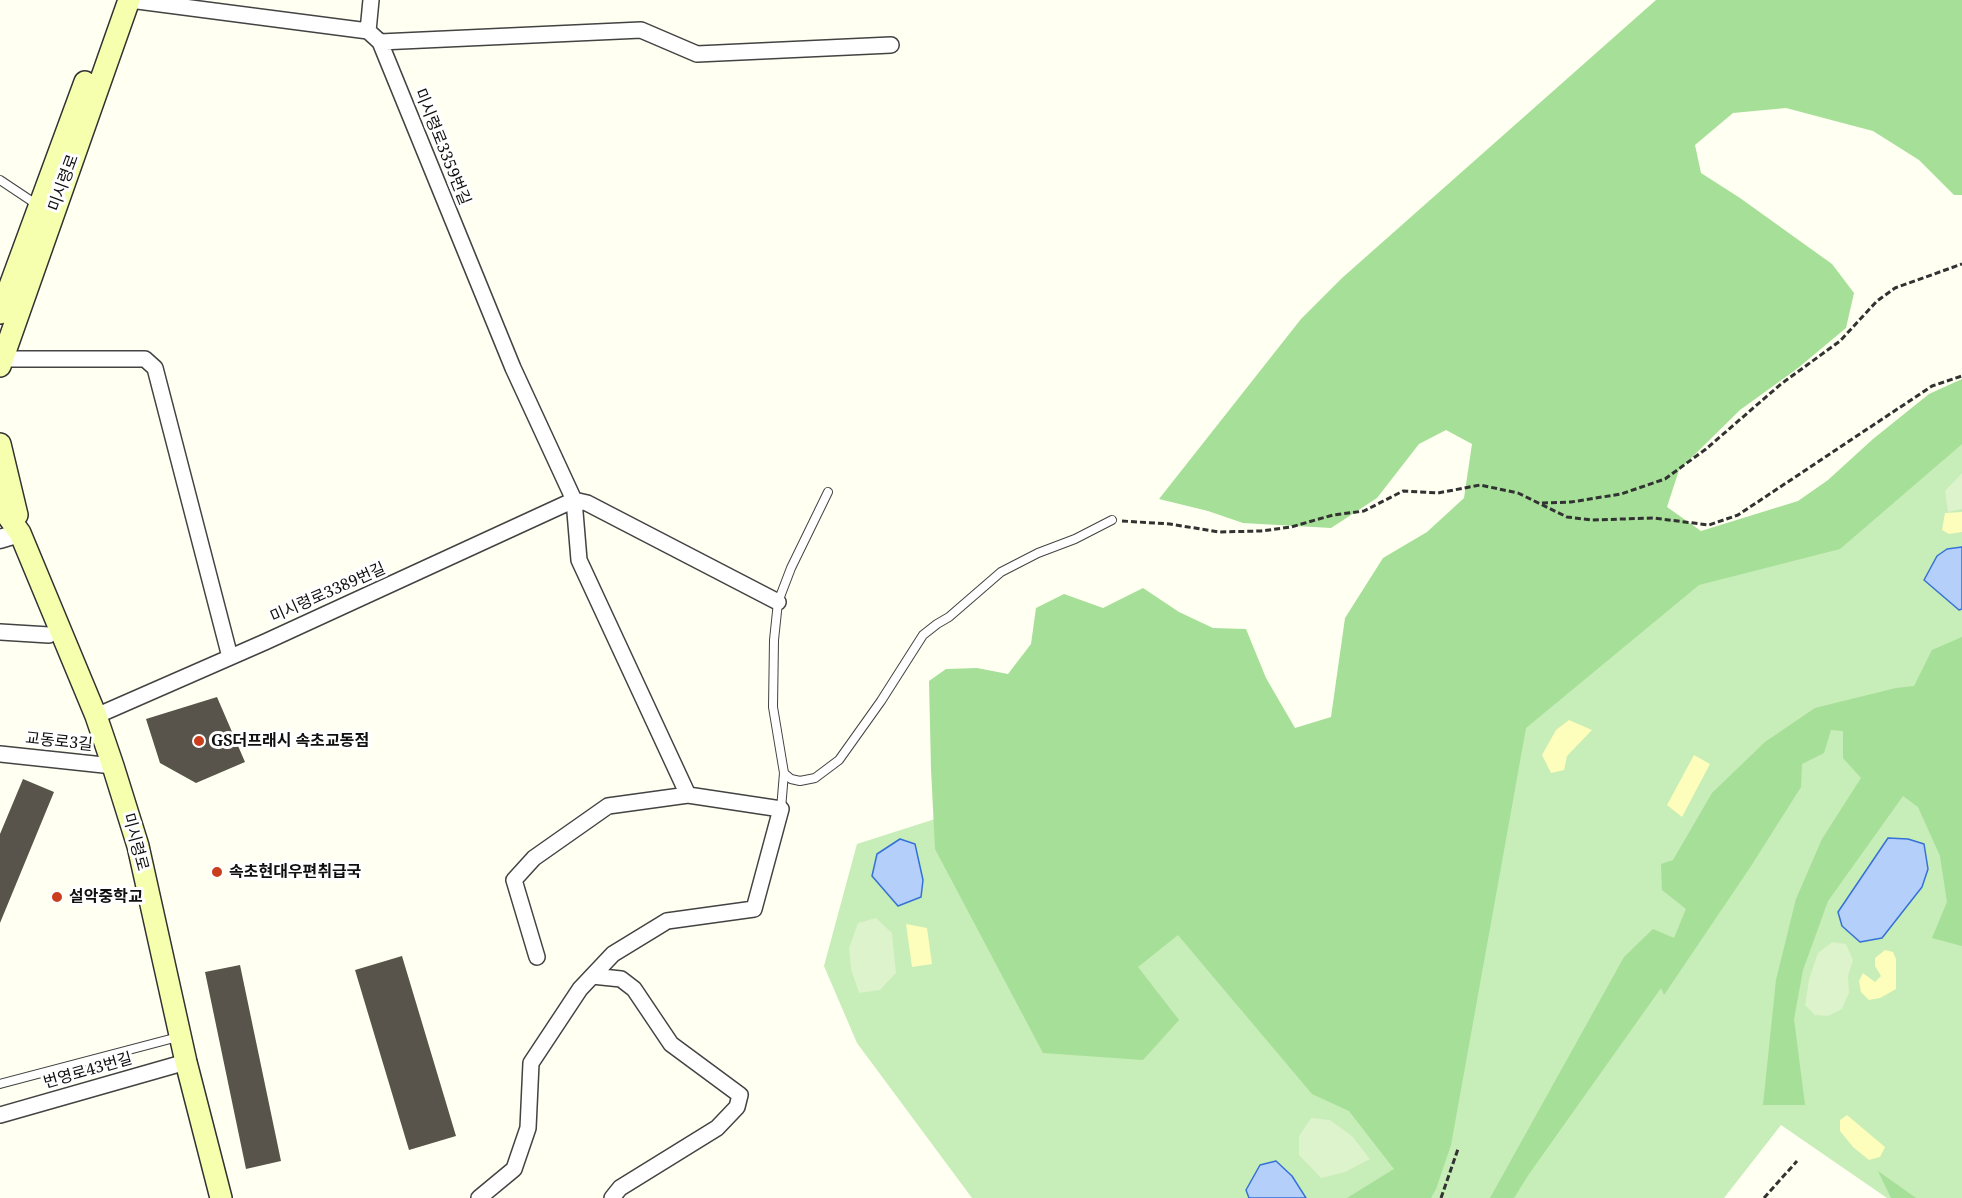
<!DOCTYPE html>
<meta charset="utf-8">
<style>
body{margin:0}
canvas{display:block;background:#fffff2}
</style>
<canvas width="1962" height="1198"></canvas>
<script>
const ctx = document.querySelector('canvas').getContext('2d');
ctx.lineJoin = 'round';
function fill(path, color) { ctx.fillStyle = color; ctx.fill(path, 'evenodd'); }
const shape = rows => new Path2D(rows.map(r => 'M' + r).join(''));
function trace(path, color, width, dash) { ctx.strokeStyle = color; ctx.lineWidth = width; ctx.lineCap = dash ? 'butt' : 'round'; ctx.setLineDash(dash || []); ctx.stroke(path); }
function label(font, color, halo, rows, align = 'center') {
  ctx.font = font + ' "Noto Serif","Noto Sans KR",serif'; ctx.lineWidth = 6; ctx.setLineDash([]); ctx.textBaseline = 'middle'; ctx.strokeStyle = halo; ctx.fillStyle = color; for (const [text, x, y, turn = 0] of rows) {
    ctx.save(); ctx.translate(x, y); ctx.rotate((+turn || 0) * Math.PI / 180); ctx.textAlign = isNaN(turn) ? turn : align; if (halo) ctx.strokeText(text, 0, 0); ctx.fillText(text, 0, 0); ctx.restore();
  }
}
fill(shape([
 [1962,429,1962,1198,1887,1198,1781,1125,1724,1198,972,1198,857,1043,824,966,857,844,957,812,1077,909,1505,729,1688,574]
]), '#c7edb8');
fill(shape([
 [1656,0,1962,0,1962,195,1954,195,1919,160,1873,131,1786,108,1733,113,1695,145,1701,173,1740,198,1832,264,1854,293,1846,328,1798,368,1740,410,1679,470,1667,507,1701,531,1798,501,1828,480,1873,439,1929,394,1962,379,1962,444,1840,549,1699,585,1526,728,1451,1145,1436,1189,1431,1198,1347,1198,1394,1169,1349,1111,1312,1094,1178,935,1138,967,1179,1020,1143,1060,1043,1053,935,849,931,769,929,681,946,669,977,668,1008,674,1031,644,1036,608,1064,594,1103,608,1143,588,1179,612,1213,628,1246,629,1266,678,1295,728,1331,717,1345,618,1383,558,1427,532,1464,498,1472,444,1446,430,1419,444,1377,498,1331,528,1243,523,1208,511,1159,499,1301,319,1342,278],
 [1962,637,1962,946,1932,938,1947,902,1940,856,1918,807,1903,796,1828,901,1803,970,1794,1019,1805,1105,1763,1105,1776,980,1796,899,1822,839,1861,778,1843,758,1843,731,1831,730,1824,753,1802,764,1801,787,1751,866,1664,995,1661,988,1529,1174,1514,1198,1490,1198,1624,957,1653,929,1674,938,1686,909,1662,890,1661,864,1673,860,1712,793,1765,742,1815,708,1896,688,1914,686,1932,650],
 [1878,1171,1916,1198,1891,1198]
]), '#a6df97');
fill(shape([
 [1962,512,1962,532,1949,534,1942,530,1945,513],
 [1569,720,1592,730,1567,756,1564,770,1551,773,1542,755,1556,730],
 [1694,755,1710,764,1682,817,1667,805],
 [906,924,927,928,932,964,912,967],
 [1885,950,1893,952,1896,959,1896,989,1880,998,1869,1000,1861,992,1859,981,1863,973,1875,982,1881,976,1875,966,1875,958],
 [1847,1115,1885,1147,1880,1157,1869,1160,1853,1147,1840,1131,1840,1120]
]), '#fdfebb');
fill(shape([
 [1962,473,1962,509,1948,512,1945,491],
 [876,918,892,933,896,973,880,990,859,993,851,969,849,948,858,923],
 [1832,942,1846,944,1853,960,1848,976,1849,993,1842,1009,1828,1016,1815,1015,1805,1005,1809,979,1818,953],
 [1311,1118,1330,1120,1352,1136,1370,1159,1345,1172,1321,1178,1299,1155,1299,1136]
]), '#dcf3cb');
const water = shape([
 [1962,547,1962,609,1959,610,1924,580,1937,556,1947,549,1962,547],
 [1888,838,1908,839,1924,844,1928,869,1922,887,1882,938,1860,942,1842,926,1838,912,1888,838],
 [900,839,915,844,923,880,921,897,898,906,872,876,877,854,900,839],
 [1276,1161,1292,1176,1306,1198,1249,1198,1246,1190,1260,1165,1276,1161]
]);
fill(water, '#b3cffa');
trace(water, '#3571d6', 1.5);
fill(shape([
 [217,697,245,762,196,783,160,763,146,719],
 [23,779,54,792,0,923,0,834],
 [402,956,456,1136,409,1150,355,970],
 [240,965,281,1161,246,1169,205,972]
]), '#59544b');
const service = shape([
 [0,180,39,206],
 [784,773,791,779,800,781,815,778,839,760,881,701,923,635,937,624,949,617,1001,572,1038,553,1075,539,1112,520],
 [781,809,784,773,773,707,774,640,778,602,791,568,828,492],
 [0,1084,178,1037]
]);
const minor = shape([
 [130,0,368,31,380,42,513,368,574,500,579,560,688,795,608,806,534,858,514,880,537,957],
 [368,31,371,0],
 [380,42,641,30,697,54,891,45],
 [1,359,145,359,155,368,230,657],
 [574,500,587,503,778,602],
 [0,632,49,635],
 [96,716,265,642,574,500],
 [0,754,113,766],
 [592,976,621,979,634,989,671,1044,740,1095,737,1107,717,1128,620,1188,612,1198],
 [0,1115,186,1062],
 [479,1198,514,1169,528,1128,531,1063,580,989,613,954,667,921,754,909,781,809,688,795]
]);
const tertiary = shape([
 [0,539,20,533]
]);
const secondary = shape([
 [0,313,85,82],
 [0,366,129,0],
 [0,444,17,515],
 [0,498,4,511,20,533,96,716,113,766,138,846,186,1062,221,1198]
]);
trace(service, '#434343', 10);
trace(minor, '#434343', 18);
trace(tertiary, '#434343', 21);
trace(secondary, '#323232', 24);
trace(shape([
 [1542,503,1571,502,1621,494,1665,479,1706,449,1781,384,1840,341,1877,301,1895,288,1962,264],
 [1122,521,1170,524,1219,532,1261,531,1291,527,1333,515,1364,511,1403,491,1438,493,1480,485,1518,493,1567,517,1592,520,1653,518,1709,525,1738,515,1932,386,1962,376],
 [1441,1198,1458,1149],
 [1764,1198,1797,1161]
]), '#323232', 3, [6, 3]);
trace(service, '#fff', 8);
trace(minor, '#fff', 15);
trace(tertiary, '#fff', 18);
trace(secondary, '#f5ffad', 21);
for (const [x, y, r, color] of [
 [199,741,6,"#ca3d1d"],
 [217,872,6,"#ca3d1d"],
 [57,897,6,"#ca3d1d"]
]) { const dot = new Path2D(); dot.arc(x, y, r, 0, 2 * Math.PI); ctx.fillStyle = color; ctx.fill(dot); trace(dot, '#fff', 2); }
label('16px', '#101010', '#fff', [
 ["미시령로3359번길",442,147,68],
 ["미시령로",64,183,-70],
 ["미시령로3389번길",328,593,-24],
 ["교동로3길",59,742,6],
 ["미시령로",135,842,75],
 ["번영로43번길",88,1071,-16]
]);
label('bold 16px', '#101010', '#fff', [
 ["GS더프래시 속초교동점",211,741],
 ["속초현대우편취급국",229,872],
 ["설악중학교",69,897]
], 'left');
</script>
